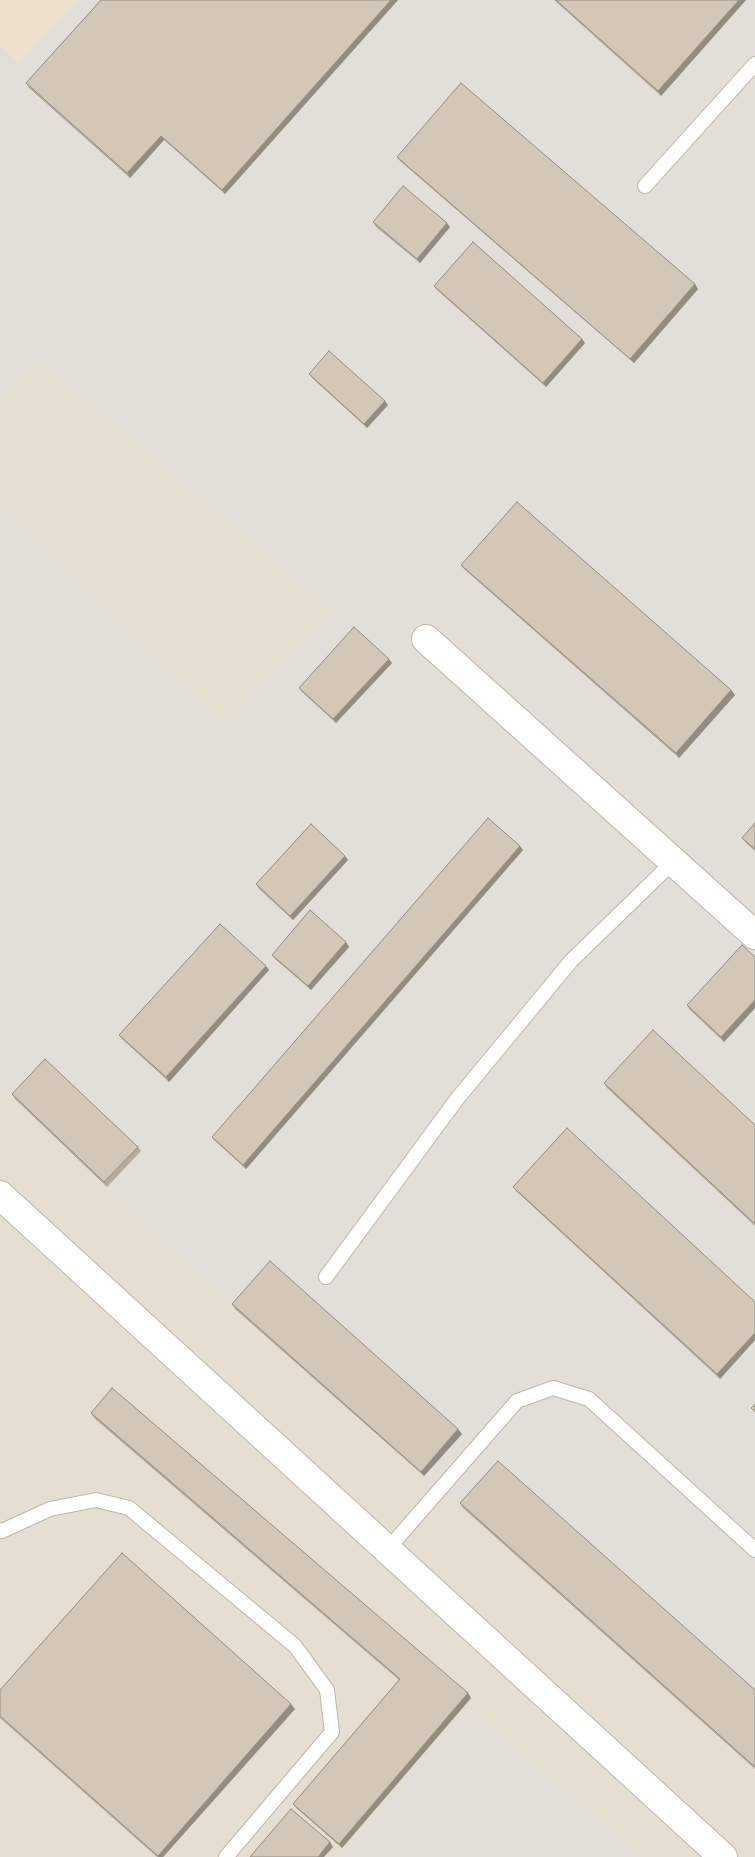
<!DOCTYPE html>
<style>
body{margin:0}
canvas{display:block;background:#f1ede3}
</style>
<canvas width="755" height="1857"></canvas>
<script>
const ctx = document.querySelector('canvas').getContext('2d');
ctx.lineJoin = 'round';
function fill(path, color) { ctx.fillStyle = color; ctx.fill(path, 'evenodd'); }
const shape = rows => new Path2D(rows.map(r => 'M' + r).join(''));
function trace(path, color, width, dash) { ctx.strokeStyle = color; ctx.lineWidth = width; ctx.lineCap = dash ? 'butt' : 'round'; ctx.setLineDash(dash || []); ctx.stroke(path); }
fill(shape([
 [0,0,755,0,755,1857,0,1857]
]), '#e5ded1');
fill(shape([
 [79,0,755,0,755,1769,463,1508,424,1476,235,1309,0,1088,0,506,225,726,332,610,40,360,0,402,0,45,19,64],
 [468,1707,642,1857,339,1857]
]), '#e3ded8');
fill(shape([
 [0,0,79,0,19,64,0,45]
]), '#ebe1cc');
const lane = shape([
 [645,186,755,64],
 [326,1277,457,1099,571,961,674,861],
 [0,1530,2,1531,50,1509,96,1500,129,1508,295,1646,327,1690,332,1732,226,1857],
 [387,1550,517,1401,553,1388,589,1399,755,1550]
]);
const street = shape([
 [426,639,755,935],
 [0,1195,723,1857]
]);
trace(lane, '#bfb7a9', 16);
trace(street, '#bfb7a9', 30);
trace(lane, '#fff', 14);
trace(street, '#fff', 28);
fill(shape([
 [101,0,398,0,225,194,164,140,130,178,29,88,26,83],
 [554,0,746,0,661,96],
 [397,157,695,284,698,289,634,363,400,161],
 [373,222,450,227,420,263,376,227],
 [434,286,582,339,585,343,546,387,437,290],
 [309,374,388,405,367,428,312,378],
 [461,565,731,690,735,695,679,758,464,569],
 [392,663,336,723,302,692,299,688],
 [755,823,755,851,746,843,742,838],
 [523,850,246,1169,215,1141,212,1137],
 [345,856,348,860,293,920,259,889,256,884],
 [346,942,349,947,311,990,275,959,272,955],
 [755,957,755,1008,724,1042,690,1010,687,1005],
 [266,966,269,970,169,1082,122,1039,119,1035],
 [604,1083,755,1125,755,1226,607,1088],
 [12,1094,138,1147,141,1151,107,1187,15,1099],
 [513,1187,755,1302,755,1340,720,1379,516,1191],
 [232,1304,462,1434,424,1476,235,1309],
 [91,1413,468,1693,471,1698,342,1848,296,1808,293,1804,399,1680,94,1418],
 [460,1503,755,1690,755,1769,463,1508],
 [0,1690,295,1709,163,1857,157,1857,0,1718]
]), '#b5ac9e');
fill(shape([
 [391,0,398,0,225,194,222,190],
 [739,0,746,0,661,96,658,91],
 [161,136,164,140,130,178,127,173],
 [447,223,450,227,420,263,417,259],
 [695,284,698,289,634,363,630,359],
 [582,339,585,343,546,387,543,383],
 [385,401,388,405,367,428,364,424],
 [389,659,392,663,336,723,333,719],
 [731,690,735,695,679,758,676,753],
 [520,846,523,850,246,1169,243,1165],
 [345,856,348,860,293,920,290,916],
 [346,942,349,947,311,990,308,986],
 [266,966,269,970,169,1082,166,1077],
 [755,1000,755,1008,724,1042,721,1037],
 [755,1333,755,1340,720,1379,717,1374],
 [458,1429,462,1434,424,1476,421,1472],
 [468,1693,471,1698,342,1848,339,1844],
 [291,1704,295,1709,163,1857,158,1857,158,1856],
 [330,1842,333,1847,324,1857,318,1857]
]), '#948c81');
const building = shape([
 [101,0,391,0,222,190,161,136,127,173,26,83,101,0],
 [556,0,739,0,658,91,556,0],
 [461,83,695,284,630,359,397,157,461,83],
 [403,186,447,223,417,259,373,222,403,186],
 [473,242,582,339,543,383,434,286,473,242],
 [329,351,385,401,364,424,309,374,329,351],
 [517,502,731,690,676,753,461,565,517,502],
 [354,627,389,659,333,719,299,688,354,627],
 [488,818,520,846,243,1165,212,1137,488,818],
 [755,823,755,849,742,838,755,823],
 [311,824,345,856,290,916,256,884,311,824],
 [310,910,346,942,308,986,272,955,310,910],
 [220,924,266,966,166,1077,119,1035,220,924],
 [742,945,755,957,755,1000,721,1037,687,1005,742,945],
 [653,1030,755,1125,755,1224,604,1083,653,1030],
 [45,1059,138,1147,104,1182,12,1094,45,1059],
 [567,1128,755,1302,755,1333,717,1374,513,1187,567,1128],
 [270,1261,458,1429,421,1472,232,1304,270,1261],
 [112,1388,468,1693,339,1844,293,1804,400,1679,91,1413,112,1388],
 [755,1404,755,1412,751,1408,755,1404],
 [498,1461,755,1690,755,1767,460,1503,498,1461],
 [122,1553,291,1704,158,1856,0,1716,0,1690,122,1553],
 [291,1809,330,1842,318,1857,250,1857,291,1809]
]);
fill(building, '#d3c8b8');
trace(building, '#948c81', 1);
</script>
